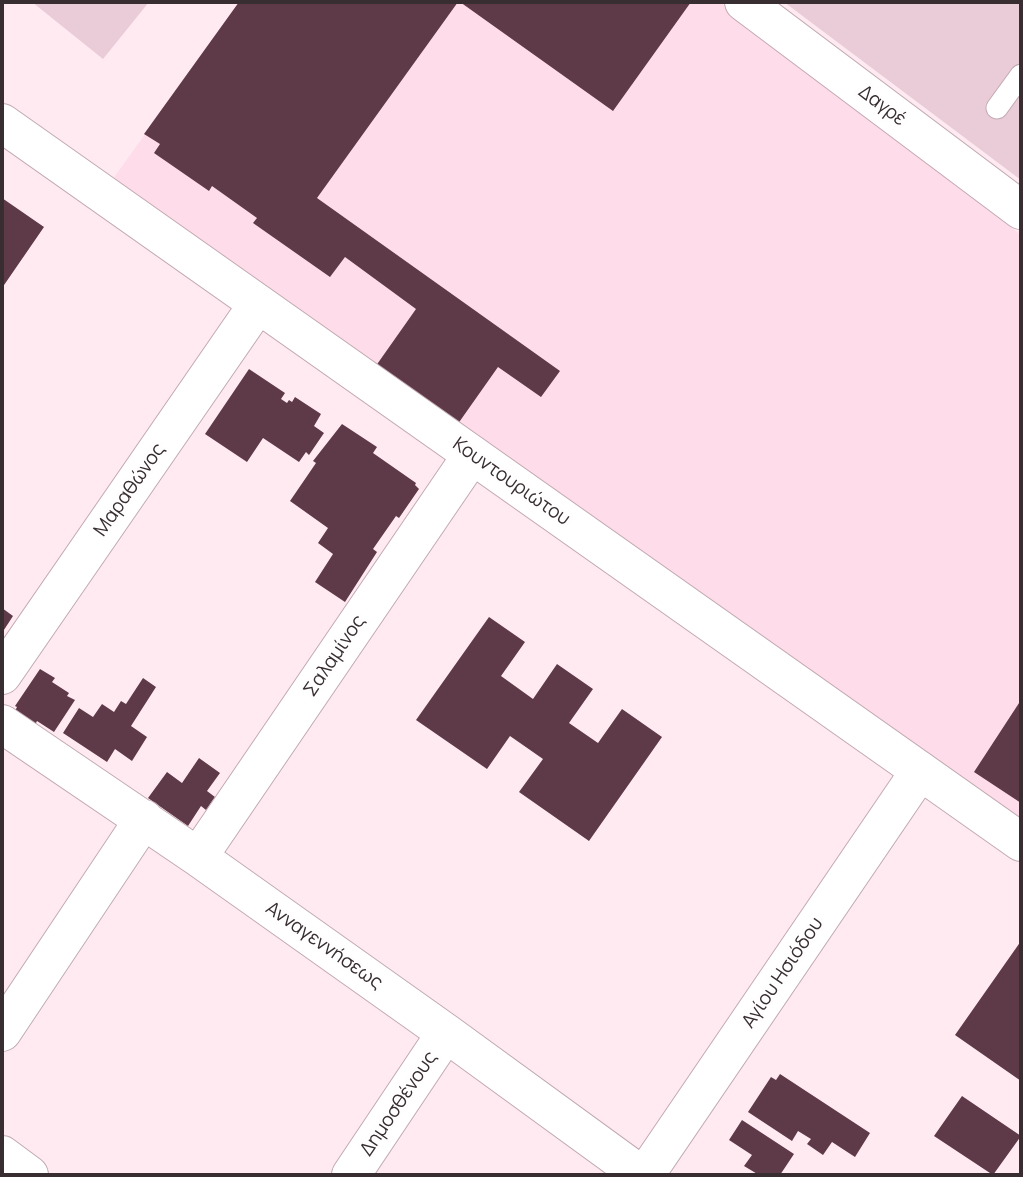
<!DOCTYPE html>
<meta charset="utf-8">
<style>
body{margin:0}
#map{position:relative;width:1023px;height:1177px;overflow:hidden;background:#ffeaf2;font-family:Manrope,sans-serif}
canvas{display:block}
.frame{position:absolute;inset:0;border:4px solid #382e32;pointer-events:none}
</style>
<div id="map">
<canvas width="1023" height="1177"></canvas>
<div class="frame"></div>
</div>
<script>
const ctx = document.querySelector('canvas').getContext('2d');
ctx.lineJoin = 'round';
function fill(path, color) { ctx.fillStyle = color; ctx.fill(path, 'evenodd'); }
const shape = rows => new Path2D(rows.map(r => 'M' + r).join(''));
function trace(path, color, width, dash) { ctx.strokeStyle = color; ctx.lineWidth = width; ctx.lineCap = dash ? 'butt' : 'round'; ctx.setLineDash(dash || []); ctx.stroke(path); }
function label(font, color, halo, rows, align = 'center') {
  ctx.font = font + ' Manrope,sans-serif'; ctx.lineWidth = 7; ctx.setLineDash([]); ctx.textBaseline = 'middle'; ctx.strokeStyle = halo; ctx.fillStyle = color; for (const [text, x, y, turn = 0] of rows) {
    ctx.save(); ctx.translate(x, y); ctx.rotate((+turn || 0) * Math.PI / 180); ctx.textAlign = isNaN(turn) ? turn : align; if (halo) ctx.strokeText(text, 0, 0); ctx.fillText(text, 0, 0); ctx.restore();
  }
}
fill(shape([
 [239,2,720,2,1021,235,1021,820,108,186]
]), '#fedce9');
fill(shape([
 [32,2,149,2,103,59],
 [784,2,1021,2,1021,180]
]), '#e9ccd7');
fill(shape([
 [239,2,458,2,317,198,560,371,541,397,498,367,455,428,373,370,416,309,345,257,330,277,253,223,257,218,212,186,209,191,154,153,160,144,144,134],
 [460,2,691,2,613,111],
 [2,198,44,227,2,288],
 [249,369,285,393,281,399,287,403,289,400,292,402,295,397,321,414,314,426,324,433,309,455,306,452,299,462,263,438,247,462,205,434],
 [342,424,377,447,373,453,416,483,415,485,419,489,399,518,396,516,373,549,377,552,345,602,315,582,333,554,318,543,328,528,290,501,316,463,313,461],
 [2,608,13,616,2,633],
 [489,617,525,642,501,676,533,699,557,664,593,689,569,723,598,743,622,709,662,737,589,841,519,792,543,759,510,736,487,769,416,720],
 [40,669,55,678,52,682,69,693,67,696,75,700,54,732,37,721,35,725,15,711,17,707,15,706],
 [143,678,156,687,131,726,147,737,132,761,115,749,107,762,63,733,79,708,93,717,102,704,114,712,121,701,126,704],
 [1021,700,1021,803,974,772],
 [199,758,220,773,207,791,215,797,206,810,201,806,188,826,148,798,167,772,182,783],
 [1021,941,1021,1081,955,1035],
 [780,1074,870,1133,855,1157,832,1142,823,1155,807,1144,811,1139,798,1131,792,1141,748,1112,771,1077,776,1080],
 [962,1096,1021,1136,993,1175,934,1136],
 [742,1120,794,1154,780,1175,759,1175,744,1166,752,1155,729,1140]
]), '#5e3a49');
const service = shape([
 [997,108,1021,75]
]);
const minor = shape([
 [744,2,1021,210],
 [2,675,258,304],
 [2,724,198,857,446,1033,641,1175],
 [198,857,472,455],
 [2,1032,144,819],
 [2,1155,29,1175],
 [351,1175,446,1033],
 [645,1175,920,771]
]);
const tertiary = shape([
 [2,123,1021,842]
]);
trace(service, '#c2a9b2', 23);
trace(minor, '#c2a9b2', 40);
trace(tertiary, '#c2a9b2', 40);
trace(service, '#fff', 21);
trace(minor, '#fff', 38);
trace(tertiary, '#fff', 38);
label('19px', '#382e32', '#fefefe', [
 ["Δαγρέ",882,106,37],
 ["Κουντουριώτου",511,482,35],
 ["Μαραθώνος",130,490,-55],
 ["Σαλαμίνος",335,656,-56],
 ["Ανναγεννήσεως",324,946,35],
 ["Αγίου Ησιόδου",783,973,-56],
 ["Δημοσθένους",399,1104,-56]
]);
</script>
